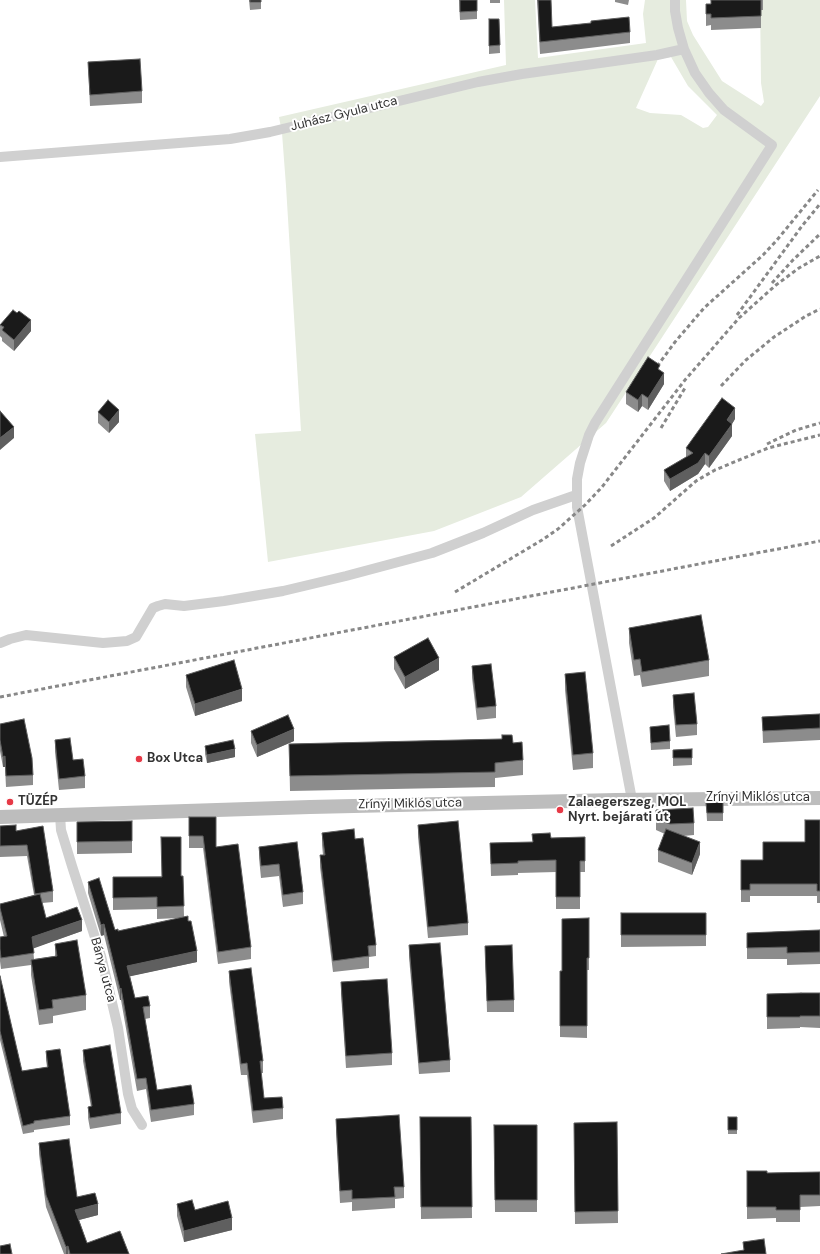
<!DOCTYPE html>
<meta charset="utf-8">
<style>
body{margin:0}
canvas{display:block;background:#fff}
</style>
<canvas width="820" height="1254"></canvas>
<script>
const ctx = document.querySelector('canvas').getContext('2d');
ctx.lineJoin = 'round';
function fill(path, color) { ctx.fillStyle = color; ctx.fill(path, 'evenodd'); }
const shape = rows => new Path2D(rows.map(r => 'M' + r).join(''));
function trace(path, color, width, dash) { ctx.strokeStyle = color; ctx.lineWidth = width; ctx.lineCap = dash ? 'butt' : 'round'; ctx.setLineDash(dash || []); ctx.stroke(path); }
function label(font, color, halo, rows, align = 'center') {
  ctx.font = font + ' "DM Sans",sans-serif'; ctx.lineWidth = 4; ctx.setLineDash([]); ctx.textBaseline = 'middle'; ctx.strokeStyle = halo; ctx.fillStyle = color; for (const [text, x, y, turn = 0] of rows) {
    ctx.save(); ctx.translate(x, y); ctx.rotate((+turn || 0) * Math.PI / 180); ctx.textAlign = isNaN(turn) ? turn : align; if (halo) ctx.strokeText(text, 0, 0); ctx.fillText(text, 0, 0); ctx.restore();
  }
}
fill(shape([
 [504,0,535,0,538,58,646,43,643,14,645,0,686,0,687,21,693,35,722,81,761,106,764,102,761,83,760,0,820,0,820,96,606,423,521,497,434,531,268,562,255,434,301,431,286,186,282,133,279,117,506,65],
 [671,57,688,86,717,115,708,127,703,128,681,115,650,113,636,108,658,59]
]), '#e6ecdf');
trace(shape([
 [0,157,230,139,270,132,478,82,522,74,657,55,684,49],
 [0,643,10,639,26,635,103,643,127,641,136,637,153,608,158,606,165,604,184,606,224,601,283,591,346,576,432,553,483,533,533,510,576,495],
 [632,800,577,507,577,479,580,463,589,435,595,423,772,145,724,110,709,93,695,73,684,49,678,28,675,11,675,0],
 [60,815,61,830,72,866,101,956,118,1028,128,1094,132,1109,142,1125]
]), '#d0d0d0', 10);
trace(shape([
 [0,817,310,807,616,800,820,798]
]), '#bdbdbd', 14);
trace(shape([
 [772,283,793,260,820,234],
 [737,315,802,226,820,204],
 [653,372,675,342,704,308,763,255,777,240,818,190],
 [721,386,746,360,774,337,806,316,820,309],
 [661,428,685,388],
 [767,444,796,430,820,423],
 [611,546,654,518,696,481,715,470,768,448,820,435],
 [455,592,542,540,558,529,585,505,602,487,685,380,739,318,776,285,799,268,820,256],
 [0,697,820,541]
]), '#888', 3, [4, 3]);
fill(shape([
 [249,0,261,0,261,9,250,10],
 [459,0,477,0,477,19,460,20],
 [490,0,500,0,500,3,490,3],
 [537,0,551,0,552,27,630,32,630,43,540,54],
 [615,0,629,0,628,5,615,2],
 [711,0,763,0,763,10,761,10,761,28,711,30,711,25,706,26,706,4,711,4],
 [489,19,499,19,500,53,489,54],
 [88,62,142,91,142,103,90,106],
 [0,325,31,331,14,351,2,341,2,338,0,336],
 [660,370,664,384,648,410,642,406,638,412,626,404,626,392],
 [98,412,119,422,109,433,98,423],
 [735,419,732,424,732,436,709,468,705,464,698,474,670,491,664,481,664,470,686,457,686,448],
 [629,628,709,660,709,676,642,687,640,675,634,676,629,643],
 [394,657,439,670,405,689,394,669],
 [472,666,496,706,496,718,477,720,472,678],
 [565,674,593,753,593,768,573,770,565,690],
 [186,675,242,701,195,716,186,687],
 [673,695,697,724,697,735,676,737,673,707],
 [820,714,820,740,763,743,762,717],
 [0,724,33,775,33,785,6,787,5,767,3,767,0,751],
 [650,727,670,741,670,749,651,750],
 [251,731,294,741,257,757,251,743],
 [502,735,513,743,523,760,523,775,495,778,495,787,290,791,289,744,502,739],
 [55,740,73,760,85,776,85,788,59,790,55,752],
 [205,746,235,757,207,763,205,754],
 [692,749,692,765,673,766,673,750],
 [723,802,723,821,707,821,706,803],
 [656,810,694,823,694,835,683,836,700,854,692,875,658,862,658,850,665,834,656,830],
 [189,817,216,847,251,947,251,959,218,964,203,848,189,848],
 [820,820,820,903,817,903,817,896,750,896,750,902,741,902,741,860,763,860,805,842],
 [132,821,132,853,77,854,77,822],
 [418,825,468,923,468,935,428,938,418,837],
 [0,826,16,831,43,826,53,891,53,902,42,903,46,918,82,931,33,948,34,959,55,956,55,944,86,995,86,1010,53,1016,53,1023,39,1025,31,975,31,965,1,969,0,961,0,937,4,937,0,920,0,904,34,895,27,856,0,857],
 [322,833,355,839,376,945,376,956,369,957,369,968,333,972,320,867,320,855,323,855,322,845],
 [585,837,585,872,580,872,580,909,556,909,556,872,518,873,518,875,491,876,490,843,532,842,551,838],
 [297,842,303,892,303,904,283,907,279,876,261,878,259,858,259,847],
 [183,876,184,917,188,921,197,962,130,976,135,998,150,1006,150,1018,145,1019,157,1090,194,1104,194,1115,151,1122,146,1089,137,1091,121,1000,120,1000,104,935,101,936,88,893,88,882,115,930,118,931,179,918,157,919,157,909,113,910,113,877],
 [621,913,706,913,706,946,621,947],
 [589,918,589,970,587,970,587,1038,560,1037,560,971,562,971],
 [820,930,820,964,787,965,787,959,747,959,747,933],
 [409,945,450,1060,450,1072,419,1074,409,957],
 [485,946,514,1000,514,1012,487,1012],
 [229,971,263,1061,263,1073,261,1073,264,1098,283,1108,283,1119,253,1123,247,1075,241,1075,229,982],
 [0,976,22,1071,47,1067,46,1060,46,1051,70,1116,70,1125,34,1130,34,1132,23,1134,0,1040],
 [341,982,392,1053,392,1065,346,1068,341,994],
 [820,993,820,1028,800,1027,800,1028,767,1029,767,994],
 [83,1050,121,1113,121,1124,90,1129,88,1118,88,1107,91,1107,83,1061],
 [420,1117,471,1117,472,1218,421,1219],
 [728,1117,737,1117,737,1134,728,1134],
 [336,1119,404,1187,404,1198,395,1199,395,1208,352,1211,352,1202,340,1203,336,1131],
 [617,1122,618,1223,575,1224,574,1123],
 [494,1125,537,1125,537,1212,495,1212],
 [39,1143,77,1197,98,1215,79,1220,87,1243,129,1254,64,1254,46,1207,39,1154],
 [747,1171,767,1173,820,1172,820,1206,800,1207,800,1222,776,1222,776,1218,747,1219],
 [177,1204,195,1210,232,1230,184,1242,177,1216]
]), '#8c8c8c');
fill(shape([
 [31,320,31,331,14,351,14,340],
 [664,373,664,384,648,410,648,398],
 [642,394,642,406,638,412,638,400],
 [735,408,735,419,727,432,727,420],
 [119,410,119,422,109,433,109,422],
 [732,424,732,436,709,468,709,456],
 [14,427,14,438,0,450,0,438],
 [705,453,705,464,698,474,670,491,670,479],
 [439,658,439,670,405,689,405,677],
 [242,689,242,701,195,716,195,704],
 [294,729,294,741,257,757,257,745],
 [235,749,235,757,207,763,207,755],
 [5,756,5,767,3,767,3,757],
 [700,842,700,854,692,875,692,863],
 [82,920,82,931,32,949,32,937],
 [104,924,104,935,101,936,101,925],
 [197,951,197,962,127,977,127,966],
 [121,988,121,1000,120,1000,120,989],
 [98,1204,98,1215,75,1221,75,1210],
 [232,1218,232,1230,184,1242,184,1231],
 [68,1246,68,1254,66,1254,66,1247]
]), '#5f5f5f');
const building = shape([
 [250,0,261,0,261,2,250,2,250,0],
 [460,0,477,0,477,11,460,12,460,0],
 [538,0,551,0,552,27,591,23,591,21,629,17,630,32,540,42,538,0],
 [711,0,761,0,761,16,711,18,711,14,706,14,706,4,711,4,711,0],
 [489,19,499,19,500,45,489,46,489,19],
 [140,59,142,91,90,95,88,62,140,59],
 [13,310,17,313,19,311,31,320,14,340,2,330,4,327,0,325,13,310],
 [648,357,660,365,658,369,664,373,648,398,642,394,638,400,626,392,648,357],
 [722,398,735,408,727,420,732,424,709,456,705,453,698,463,670,479,664,470,693,453,686,448,722,398],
 [108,400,119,410,109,422,98,412,108,400],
 [0,411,14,427,0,438,0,411],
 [701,615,709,660,642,672,640,659,634,660,629,628,701,615],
 [428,638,439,658,405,677,394,657,428,638],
 [234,660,242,689,195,704,186,675,234,660],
 [491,664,496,706,477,708,472,666,491,664],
 [585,672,593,753,573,755,565,674,585,672],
 [694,693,697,724,676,725,673,695,694,693],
 [820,714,820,728,763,731,762,717,820,714],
 [288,715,294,729,257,745,251,731,288,715],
 [24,719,32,758,33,775,6,776,5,756,3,757,0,740,0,724,24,719],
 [669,725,670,741,651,743,650,727,669,725],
 [502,735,512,735,513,743,522,742,523,760,495,763,495,772,290,776,289,744,502,739,502,735],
 [70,738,73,760,83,759,85,776,59,779,55,740,70,738],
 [233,740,235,749,207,755,205,746,233,740],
 [692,749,692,758,673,758,673,750,692,749],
 [723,802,723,813,707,813,706,803,723,802],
 [693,808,694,823,670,824,656,819,656,810,693,808],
 [189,817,216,817,216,847,238,844,251,947,218,952,203,836,189,836,189,817],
 [805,820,820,820,820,891,817,891,817,884,750,884,750,890,741,890,741,860,763,860,763,842,805,842,805,820],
 [132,821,132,841,77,842,77,822,132,821],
 [458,821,468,923,428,927,418,825,458,821],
 [16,825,16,831,43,826,53,891,35,894,27,845,0,846,0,826,16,825],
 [354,829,355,839,363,838,376,945,368,946,369,956,333,961,320,855,325,855,322,833,354,829],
 [666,829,700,842,692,863,658,850,666,829],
 [550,833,551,838,585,837,585,861,580,861,580,897,556,897,556,860,518,861,518,863,491,864,490,843,533,842,532,834,550,833],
 [161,837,181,837,181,876,183,876,184,906,157,907,157,897,113,898,113,877,162,877,161,837],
 [297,842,303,892,283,895,279,864,261,866,259,847,297,842],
 [99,878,115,930,118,929,118,931,188,916,188,921,191,921,197,951,127,966,135,998,148,996,150,1006,143,1007,157,1090,191,1085,194,1104,151,1110,146,1078,137,1079,121,988,120,989,104,924,101,925,88,882,99,878],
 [40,894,46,918,77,907,82,920,32,937,34,953,1,958,0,949,0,937,7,936,0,908,0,904,40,894],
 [621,913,706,913,706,935,621,935,621,913],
 [589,918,589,958,587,958,587,1026,560,1026,560,971,562,971,562,919,589,918],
 [820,930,820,952,787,953,787,947,747,948,747,933,820,930],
 [77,940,86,995,52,1000,53,1008,39,1010,31,960,57,956,55,944,77,940],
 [440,943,450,1060,419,1063,409,945,440,943],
 [512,945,514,1000,487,1001,485,946,512,945],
 [251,968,263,1061,260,1061,264,1098,282,1097,283,1108,253,1111,247,1063,241,1064,229,971,251,968],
 [0,976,22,1071,48,1067,46,1051,60,1049,70,1116,34,1121,34,1123,23,1126,0,1031,0,976],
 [387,979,392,1053,346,1056,341,982,387,979],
 [801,993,820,993,820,1016,800,1016,800,1017,767,1017,767,994,801,993],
 [110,1045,121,1113,90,1118,88,1107,92,1106,83,1050,110,1045],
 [399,1115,404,1187,394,1187,395,1197,352,1199,352,1190,340,1191,336,1119,399,1115],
 [420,1117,471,1117,472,1207,421,1207,420,1117],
 [728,1117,737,1117,737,1130,728,1130,728,1117],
 [617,1122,618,1211,575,1212,574,1123,617,1122],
 [494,1125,537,1125,537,1200,495,1200,494,1125],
 [69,1139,77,1197,95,1193,98,1204,75,1210,87,1243,120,1231,129,1254,70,1254,68,1246,66,1247,46,1195,39,1143,69,1139],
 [747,1171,767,1171,767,1173,820,1172,820,1195,800,1195,800,1210,776,1210,776,1207,747,1207,747,1171],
 [192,1200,195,1210,228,1201,232,1218,184,1231,177,1204,192,1200],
 [764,1239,766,1254,721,1254,744,1250,743,1242,764,1239],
 [10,1244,12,1254,0,1254,0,1246,10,1244]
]);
fill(building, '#1a1a1a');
trace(building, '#5f5f5f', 1);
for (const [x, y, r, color] of [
 [139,759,4,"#e63946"],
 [10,802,4,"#e63946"],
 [560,810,4,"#e63946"]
]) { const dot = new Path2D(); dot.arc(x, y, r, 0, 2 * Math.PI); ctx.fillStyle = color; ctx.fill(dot); trace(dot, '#fff', 1.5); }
label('13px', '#333', '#fff', [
 ["Juhász Gyula utca",344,114,-14],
 ["Zrínyi Miklós utca",758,798],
 ["Zrínyi Miklós utca",410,804,-1],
 ["Bánya utca",103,970,75]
]);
label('bold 13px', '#333', '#fff', [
 ["Box Utca",147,759],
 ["TÜZÉP",18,802],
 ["Zalaegerszeg, MOL",568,803],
 ["Nyrt. bejárati út",568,818]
], 'left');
</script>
